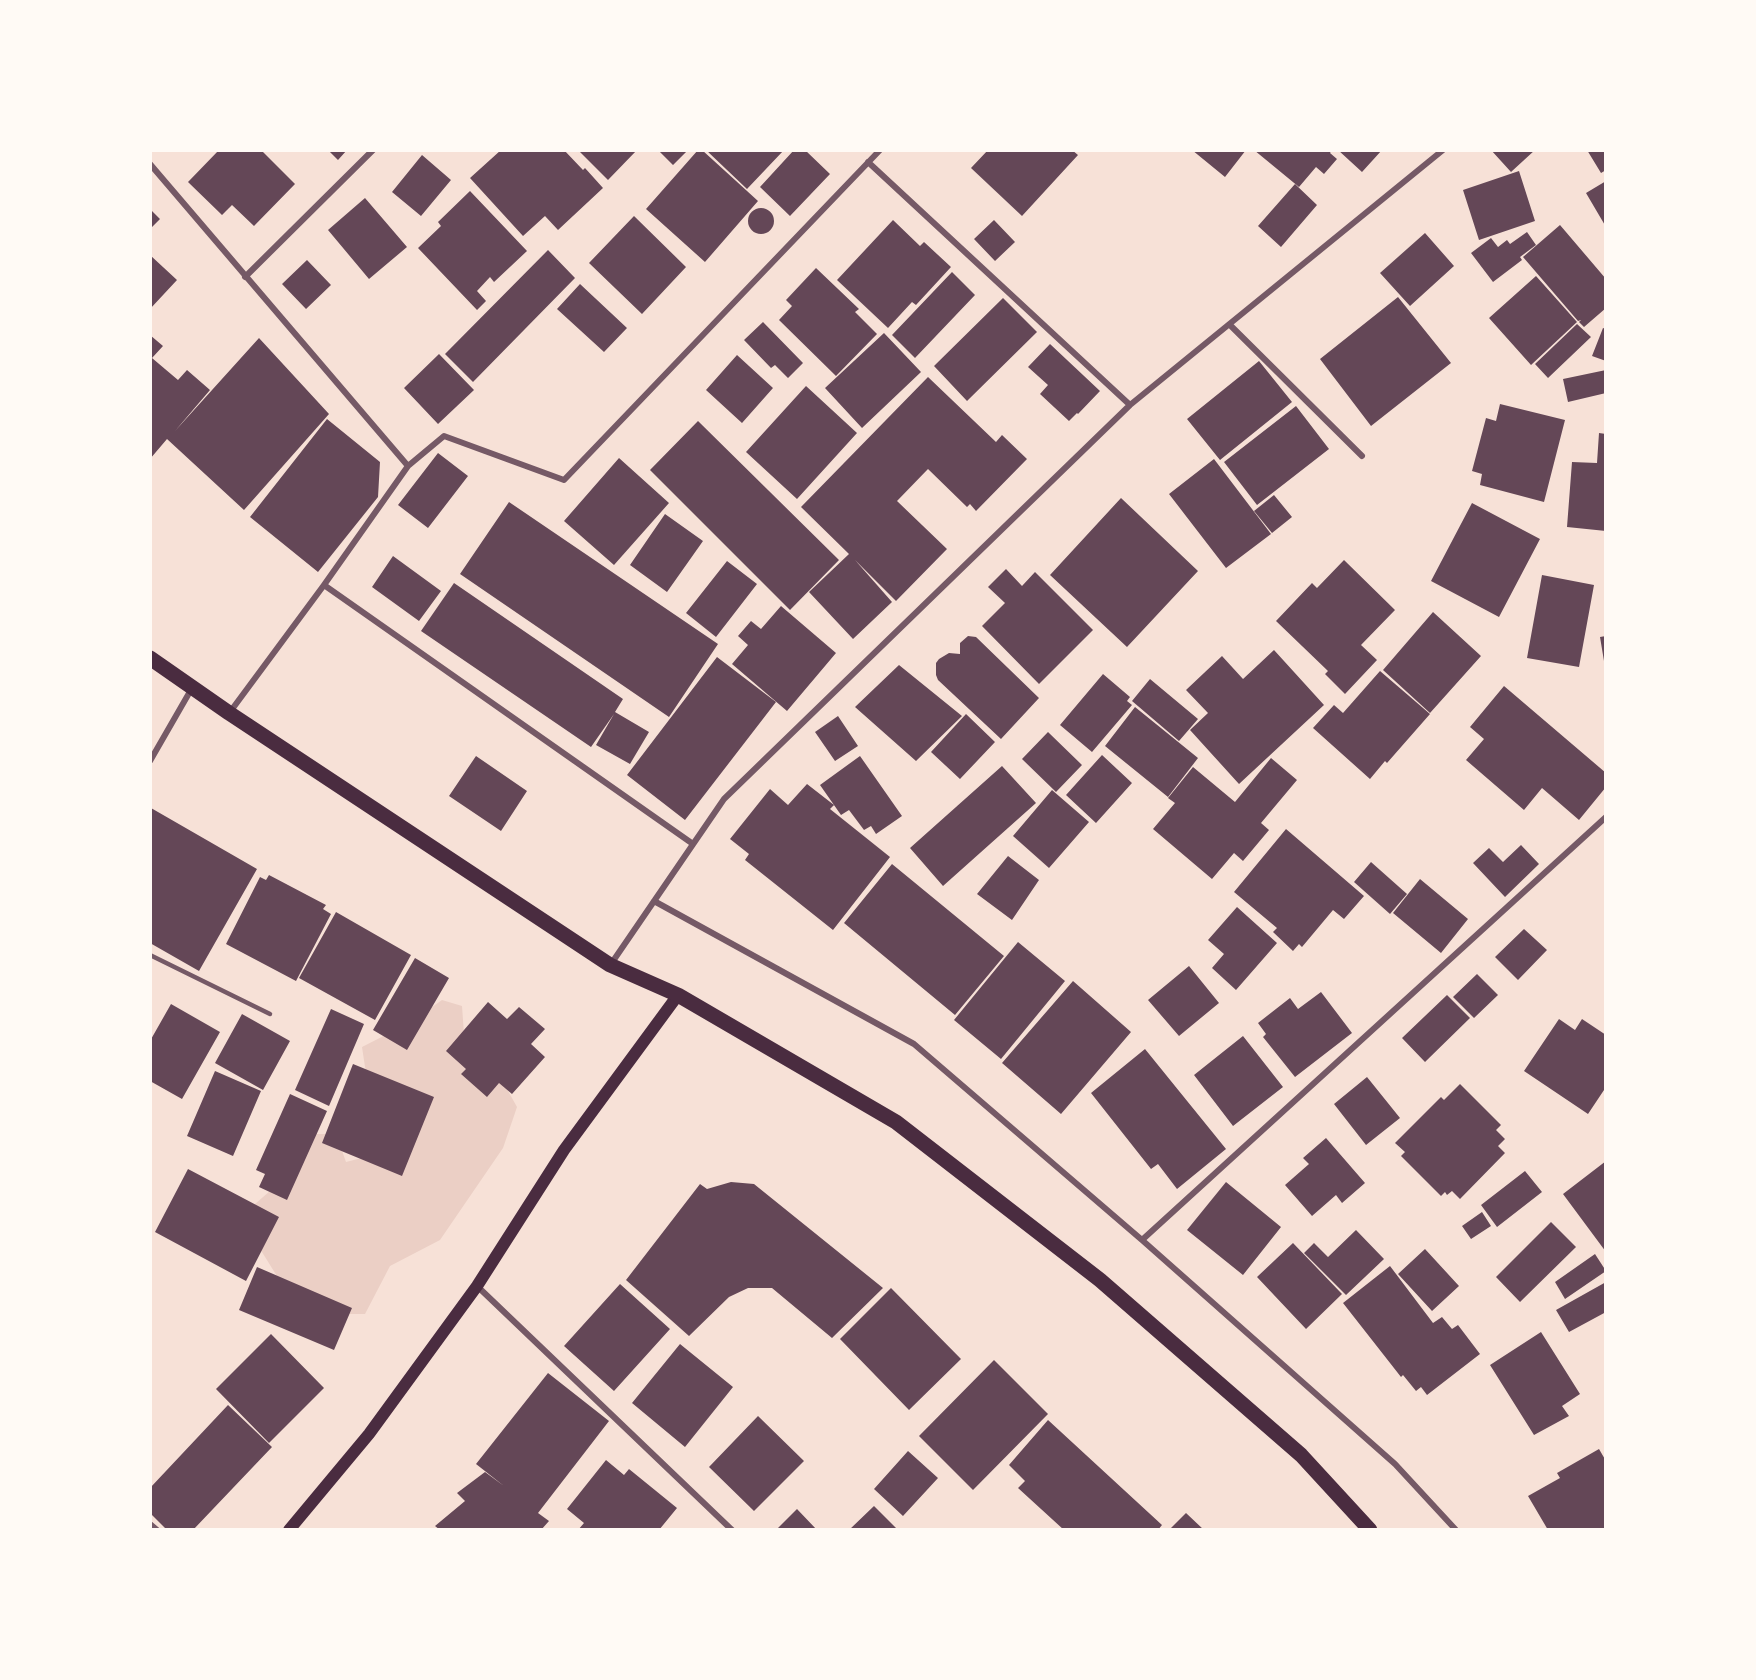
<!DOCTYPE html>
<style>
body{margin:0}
#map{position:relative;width:1756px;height:1680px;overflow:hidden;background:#f7e1d7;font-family:"Golos Text",sans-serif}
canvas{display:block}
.frame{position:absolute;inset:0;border:152px solid #fffaf5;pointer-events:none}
</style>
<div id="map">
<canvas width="1756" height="1680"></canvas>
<div class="frame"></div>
</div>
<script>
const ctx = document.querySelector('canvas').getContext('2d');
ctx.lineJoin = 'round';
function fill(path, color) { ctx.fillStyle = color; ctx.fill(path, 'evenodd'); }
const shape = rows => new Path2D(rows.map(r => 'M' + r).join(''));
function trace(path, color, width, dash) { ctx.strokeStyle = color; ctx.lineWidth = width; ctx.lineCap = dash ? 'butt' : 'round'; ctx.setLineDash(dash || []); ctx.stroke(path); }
fill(shape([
 [442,1000,462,1006,465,1048,503,1082,517,1107,503,1148,440,1240,390,1266,365,1314,338,1314,285,1289,252,1236,247,1211,286,1177,309,1134,336,1134,346,1162,401,1148,367,1080,362,1047,411,1022]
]), '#ebcfc5');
fill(shape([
 [219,150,261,150,295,184,254,226,232,205,222,215,188,182],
 [328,150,347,150,338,160],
 [501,150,564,150,583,170,585,168,603,188,558,230,545,216,523,236,470,178],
 [578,150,637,150,608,180],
 [658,150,688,150,673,165],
 [698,150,702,150,758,201,705,262,646,209],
 [706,150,784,150,747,189],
 [794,150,805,150,830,174,790,216,760,187],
 [988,150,1072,150,1078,155,1022,216,971,168],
 [1192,150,1246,150,1225,177],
 [1254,150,1332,150,1330,153,1337,159,1324,174,1316,167,1299,187],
 [1338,150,1382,150,1362,172],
 [1491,150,1535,150,1511,172],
 [1587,150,1606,150,1606,170,1601,173],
 [422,155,451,180,421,216,392,192],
 [1519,171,1535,221,1479,240,1463,190],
 [1606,181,1606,227,1586,193],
 [1295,184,1317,205,1281,247,1258,226],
 [470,191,527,251,494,282,490,277,477,291,486,301,477,310,418,248,441,226,438,222],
 [365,198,407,247,369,279,328,230],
 '748 221a13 13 0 1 1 26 0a13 13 0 1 1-26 0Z',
 [150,209,160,219,150,229],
 [634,216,686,267,642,314,589,263],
 [893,220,920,246,924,242,951,267,916,305,912,302,888,328,837,280],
 [994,220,1015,242,995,261,974,239],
 [1560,225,1606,279,1606,308,1584,327,1579,322,1581,320,1578,321,1523,257],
 [1527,232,1536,245,1520,257,1522,260,1493,282,1471,253,1491,238,1498,247,1507,240,1510,244],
 [1425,233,1454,266,1410,306,1380,273],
 [548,250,575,278,473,382,445,354],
 [150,255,177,280,150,309],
 [307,260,331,285,306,309,282,284],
 [816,268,859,309,855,312,877,334,836,376,779,320,792,306,786,300],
 [952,272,975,295,915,358,892,335],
 [1536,276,1577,322,1531,365,1489,318],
 [580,284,627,328,604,352,557,309],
 [1398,297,1451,363,1371,426,1320,359],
 [1003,298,1037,332,967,401,934,366],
 [763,322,803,363,788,378,775,365,771,368,744,340],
 [1577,324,1591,337,1548,378,1535,364],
 [1603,328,1606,329,1606,361,1592,356],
 [884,333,921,372,862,428,825,388],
 [150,335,163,346,152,358,178,380,187,370,210,390,175,431,259,338,329,414,244,510,167,439,150,459],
 [1050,344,1100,391,1078,414,1077,413,1069,421,1040,394,1048,385,1028,367],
 [439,354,474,390,438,424,404,388],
 [737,355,773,388,742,423,706,390],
 [1259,361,1292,402,1220,460,1187,419],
 [1606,370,1606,393,1568,402,1563,379],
 [928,377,996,442,1002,435,1027,459,976,511,970,504,967,507,928,469,897,501,947,549,896,601,855,560,892,602,853,639,809,592,849,554,801,507],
 [806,386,857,433,797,499,746,452],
 [1500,404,1565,420,1544,502,1480,485,1482,474,1472,471,1486,418,1496,421],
 [1296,406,1329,449,1257,505,1224,462],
 [327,419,380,462,378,497,318,572,250,517],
 [698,421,839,560,790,610,650,470],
 [1599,433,1606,434,1606,531,1567,527,1572,462,1597,463],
 [438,453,468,476,428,528,398,505],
 [619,458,669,503,614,565,564,521],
 [1214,459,1271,534,1226,568,1169,494],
 [1274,495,1292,517,1272,533,1254,511],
 [1121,498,1198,571,1127,647,1050,575],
 [509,502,718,644,669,717,460,574],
 [1472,503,1540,539,1499,617,1431,581],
 [665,514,703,541,667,592,630,565],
 [393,556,441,591,419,621,372,587],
 [1344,560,1395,610,1361,645,1377,660,1345,694,1325,674,1328,671,1276,621,1312,583,1317,588],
 [727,561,757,584,716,637,686,613],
 [1006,569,1022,586,1035,572,1093,630,1039,684,982,626,1005,603,988,587],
 [1542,575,1594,585,1579,667,1527,658],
 [454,583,623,699,615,712,649,732,630,764,596,745,614,714,591,747,421,631],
 [781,606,836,653,787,711,732,664,748,645,738,636,751,621,761,629],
 [1433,612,1481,656,1430,713,1383,670],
 [968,636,976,637,1039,698,1001,739,938,680,936,675,936,663,939,659,949,653,960,654,960,643],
 [1606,636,1606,667,1605,667,1600,637],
 [1274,650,1324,705,1239,784,1190,730,1208,713,1186,690,1222,656,1243,679],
 [717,657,776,702,685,820,627,775],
 [899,665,962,716,916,761,855,707],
 [1380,671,1430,714,1387,763,1385,761,1370,779,1313,728,1334,705,1343,713],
 [1103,674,1130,697,1127,701,1132,705,1092,752,1060,725],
 [1150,679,1198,719,1179,741,1132,701],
 [1504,686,1606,773,1606,787,1579,820,1542,788,1524,810,1466,760,1484,739,1470,727],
 [1135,707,1198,758,1168,797,1105,746],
 [966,714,995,742,960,779,931,752],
 [838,716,858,746,835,761,815,732],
 [1048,732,1082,765,1056,792,1022,759],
 [1102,755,1132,783,1096,823,1066,795],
 [476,756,527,791,501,831,449,796],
 [860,756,902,816,876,834,871,826,864,830,849,810,841,815,820,785],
 [1271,758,1297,780,1261,823,1269,830,1243,861,1234,853,1212,879,1153,829,1175,803,1168,798,1193,767,1235,802],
 [1002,766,1036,803,943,886,910,848],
 [807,784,834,805,830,809,890,857,833,930,745,860,749,854,730,839,770,789,788,805],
 [1052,790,1089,822,1049,868,1013,836],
 [151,808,257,869,199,971,150,943],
 [1286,829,1364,896,1344,919,1333,910,1302,947,1299,944,1293,951,1273,932,1277,928,1234,892],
 [1521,845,1539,864,1505,897,1473,863,1489,848,1503,862],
 [1008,856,1039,880,1012,920,977,894],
 [1371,862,1407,894,1390,914,1354,882],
 [892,864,1004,956,955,1015,844,923],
 [269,875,326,905,323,909,331,914,296,981,226,944,260,877,266,880],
 [1420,879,1468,919,1441,953,1393,913],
 [1237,907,1277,943,1236,990,1212,968,1224,954,1208,940],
 [336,912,411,955,375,1020,299,978],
 [1524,929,1547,950,1518,980,1495,957],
 [1018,942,1065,981,1001,1059,954,1020],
 [415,958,449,978,407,1050,373,1030],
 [1189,966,1219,1003,1179,1036,1148,1000],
 [1477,974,1498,995,1474,1018,1453,997],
 [1073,981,1131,1032,1061,1114,1002,1063],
 [1321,992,1352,1033,1295,1077,1263,1037,1266,1034,1258,1023,1290,998,1298,1009],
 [1447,995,1470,1018,1425,1062,1402,1038],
 [488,1002,507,1019,519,1007,545,1029,531,1044,545,1057,512,1094,499,1083,487,1097,461,1074,466,1069,446,1051],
 [171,1004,220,1032,182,1099,150,1081,150,1041],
 [331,1009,364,1024,329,1106,295,1090],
 [242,1014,290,1041,263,1090,215,1063],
 [1559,1019,1575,1030,1582,1019,1606,1035,1606,1087,1588,1114,1524,1071],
 [1243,1036,1283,1087,1233,1126,1194,1075],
 [1145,1049,1226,1149,1177,1189,1158,1164,1151,1169,1091,1093],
 [353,1064,434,1097,402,1176,322,1143],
 [215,1071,261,1091,233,1156,187,1136],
 [1367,1077,1400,1118,1366,1145,1334,1104],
 [1460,1084,1501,1125,1496,1130,1505,1139,1498,1146,1505,1153,1460,1199,1452,1191,1447,1195,1445,1192,1441,1196,1401,1156,1405,1152,1395,1143,1441,1097,1444,1100],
 [290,1094,327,1111,287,1200,259,1187,265,1174,256,1170],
 [1326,1138,1365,1183,1342,1203,1336,1195,1312,1216,1285,1185,1309,1164,1303,1158],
 [1606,1161,1606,1252,1563,1194],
 [188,1169,279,1217,246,1281,155,1232],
 [1525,1171,1542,1192,1497,1227,1481,1205],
 [731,1182,754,1184,883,1288,832,1338,772,1288,748,1288,729,1297,689,1336,626,1280,700,1184,707,1189],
 [1226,1182,1281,1227,1243,1275,1187,1230],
 [1482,1212,1491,1226,1471,1239,1462,1226],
 [1551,1222,1576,1247,1520,1302,1496,1277],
 [1356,1230,1384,1259,1346,1295,1304,1253,1314,1243,1328,1257],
 [1293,1243,1342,1294,1306,1329,1257,1277],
 [1425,1249,1459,1286,1432,1311,1398,1274],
 [1595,1254,1606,1271,1565,1299,1555,1282],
 [1390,1266,1433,1323,1442,1317,1452,1329,1458,1325,1480,1354,1427,1395,1421,1387,1416,1391,1403,1375,1401,1377,1343,1303],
 [257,1267,352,1308,334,1350,239,1310],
 [1606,1282,1606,1312,1569,1332,1556,1310],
 [620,1284,670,1329,614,1391,564,1346],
 [891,1288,961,1359,909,1410,840,1339],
 [1541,1332,1580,1394,1562,1406,1569,1416,1534,1435,1490,1365],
 [271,1334,324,1388,269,1443,216,1389],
 [680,1344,733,1387,685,1447,632,1403],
 [994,1360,1048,1414,973,1490,919,1436],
 [548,1373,609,1421,538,1513,549,1521,541,1530,440,1530,435,1526,465,1501,457,1493,485,1472,504,1486,476,1464],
 [228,1405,272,1447,193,1530,167,1530,150,1513,150,1488],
 [758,1416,804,1461,754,1511,709,1467],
 [1048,1420,1162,1525,1158,1530,1064,1530,1018,1488,1025,1481,1009,1465],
 [1599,1449,1606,1461,1606,1530,1548,1530,1528,1496,1560,1478,1557,1473],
 [908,1451,938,1478,903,1516,874,1489],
 [606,1460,624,1475,629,1469,677,1508,659,1530,578,1530,584,1523,567,1509],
 [874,1506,898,1530,849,1530],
 [797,1509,817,1530,776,1530],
 [1186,1513,1204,1530,1169,1530]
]), '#644757');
trace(shape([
 [150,955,270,1014]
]), '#755966', 4.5);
trace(shape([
 [868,162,1130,405],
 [150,164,408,466],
 [245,277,373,150],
 [1230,325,1362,456],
 [324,585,693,844],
 [230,712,324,585,408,466,444,436,564,480,880,150],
 [150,761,192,688],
 [654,901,914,1044,1142,1240,1395,1464,1456,1530],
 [611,964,724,799,1130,405,1443,150],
 [1142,1240,1606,817],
 [477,1286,732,1530],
 [150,1524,157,1530]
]), '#755966', 6);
trace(shape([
 [289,1530,369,1434,477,1286,564,1150,678,995]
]), '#4a2c40', 12);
trace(shape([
 [150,658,229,713,610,965,678,995,896,1122,1100,1280,1301,1455,1370,1530]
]), '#4a2c40', 15);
</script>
